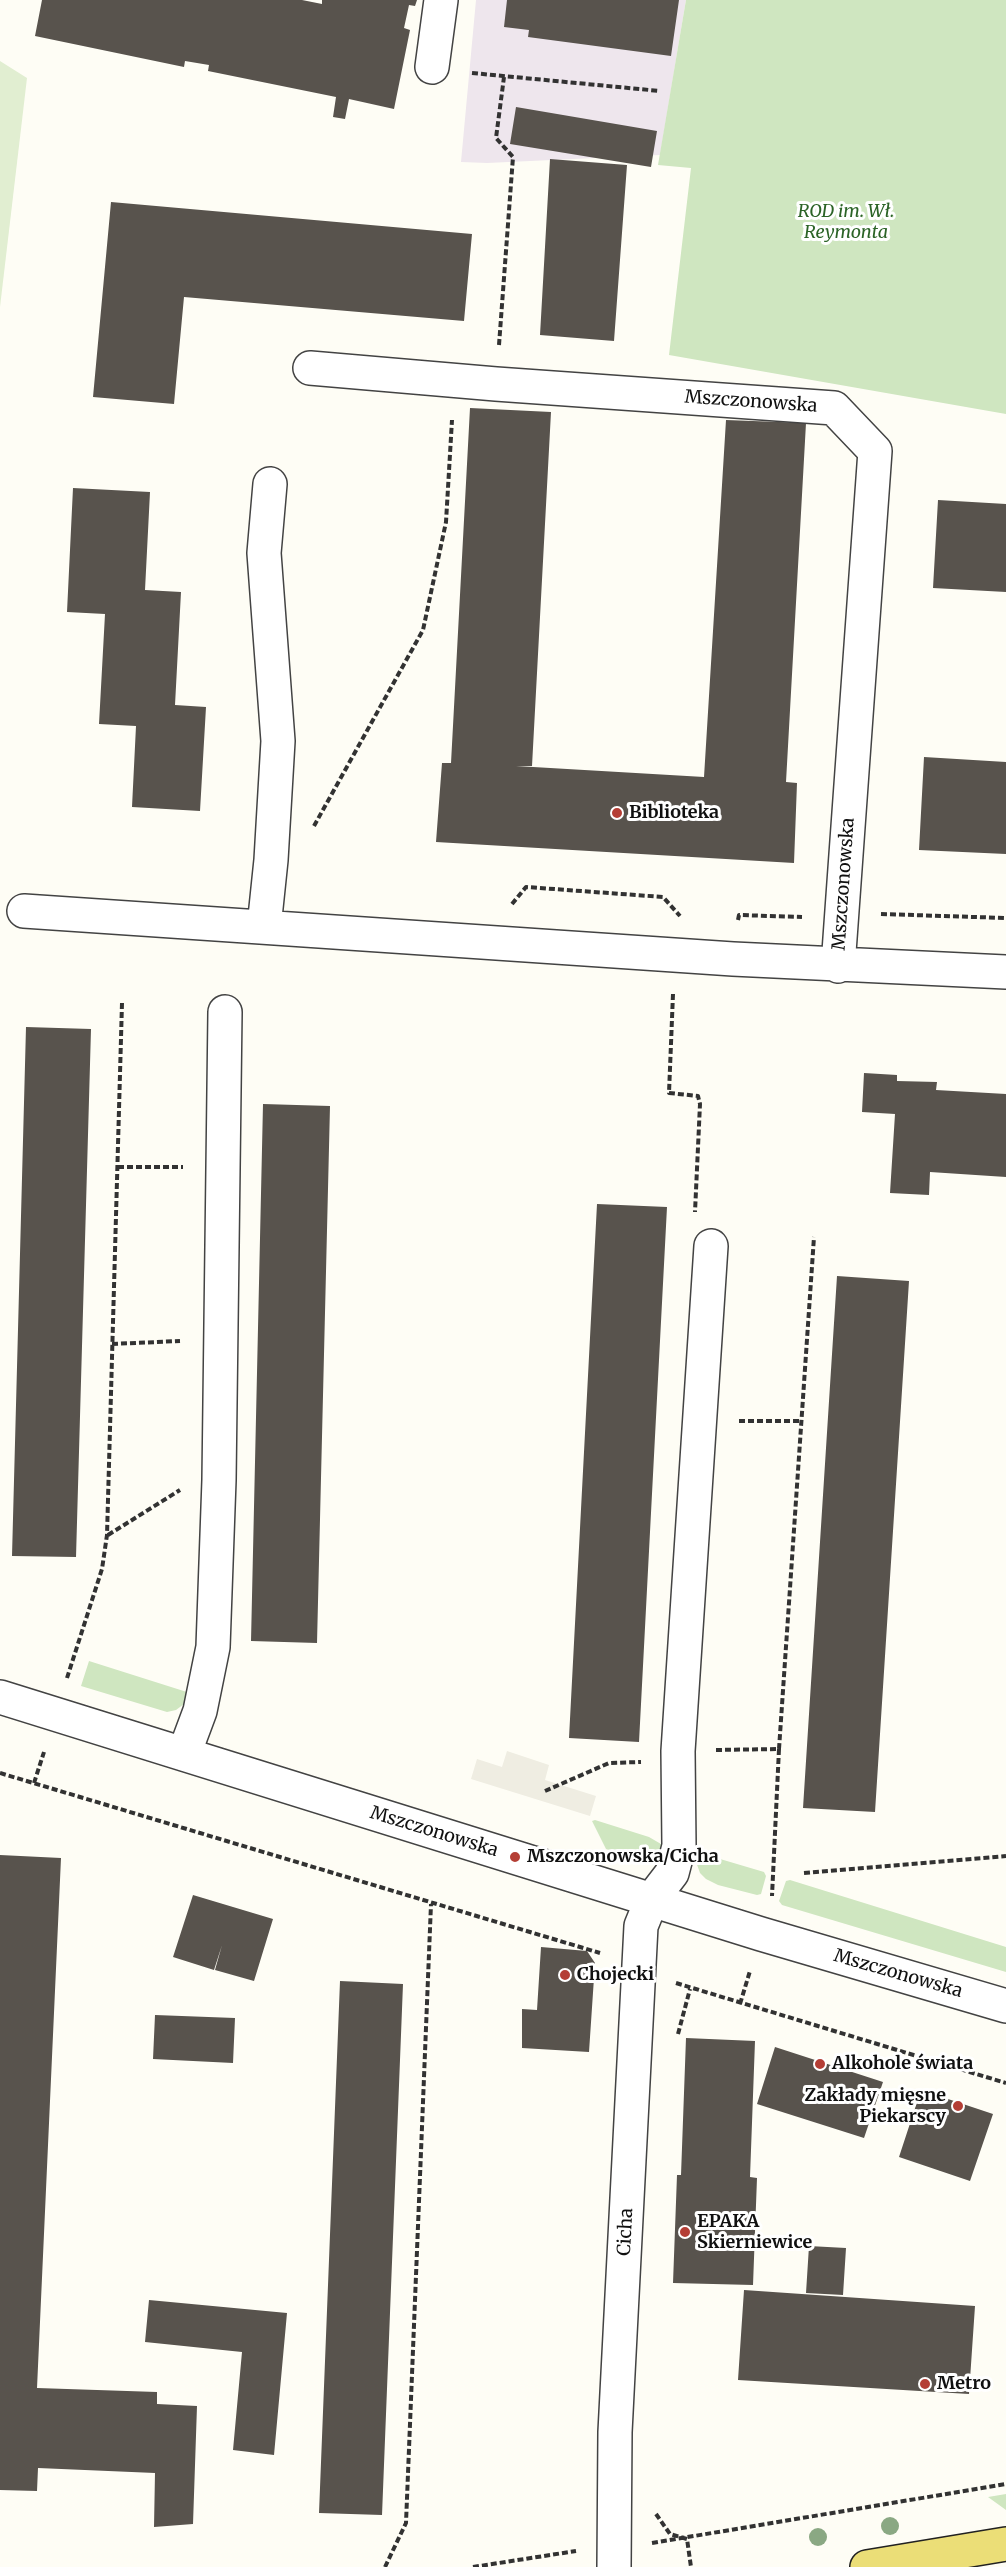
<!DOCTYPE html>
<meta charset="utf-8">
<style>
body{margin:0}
canvas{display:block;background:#fefdf5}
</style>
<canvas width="1006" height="2567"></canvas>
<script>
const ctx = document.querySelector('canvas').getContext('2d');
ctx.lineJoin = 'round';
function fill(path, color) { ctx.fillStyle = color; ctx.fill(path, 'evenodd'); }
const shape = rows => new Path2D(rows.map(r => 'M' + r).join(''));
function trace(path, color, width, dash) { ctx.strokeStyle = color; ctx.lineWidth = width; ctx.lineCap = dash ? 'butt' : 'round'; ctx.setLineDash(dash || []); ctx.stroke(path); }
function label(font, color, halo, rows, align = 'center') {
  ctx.font = font + ' Merriweather,serif'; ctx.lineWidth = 6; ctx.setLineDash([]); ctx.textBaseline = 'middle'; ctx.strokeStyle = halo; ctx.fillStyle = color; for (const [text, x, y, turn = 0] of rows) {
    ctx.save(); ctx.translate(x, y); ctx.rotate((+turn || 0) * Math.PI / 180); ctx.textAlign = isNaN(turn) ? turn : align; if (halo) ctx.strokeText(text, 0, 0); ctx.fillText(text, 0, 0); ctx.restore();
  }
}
fill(shape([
 [476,0,686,0,660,155,487,163,461,162]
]), '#eee6ed');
fill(shape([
 [686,0,1006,0,1006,414,669,355,691,168,658,165],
 [89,1661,190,1693,184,1704,176,1710,167,1712,81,1686],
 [595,1820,649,1837,661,1844,661,1848,641,1860,606,1849,592,1821],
 [697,1855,710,1856,764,1872,766,1876,761,1894,757,1895,718,1885,706,1879,700,1873,695,1859],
 [790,1880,1006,1947,1006,1972,782,1905,779,1901,786,1881],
 [1006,2494,1006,2510,988,2497]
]), '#cfe6c0');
fill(shape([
 [0,61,27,78,0,307]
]), '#e1eed1');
fill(shape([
 [507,1751,549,1765,545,1780,596,1796,590,1816,471,1779,477,1759,502,1767]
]), '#efede2');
fill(shape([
 [42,0,302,0,322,4,322,0,417,0,415,6,409,5,404,28,410,30,394,109,349,99,345,119,333,117,336,97,208,71,209,65,185,61,184,67,35,36],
 [507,0,679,0,671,56,528,37,529,30,504,27],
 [516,107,657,131,651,167,510,144],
 [550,159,627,165,614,341,540,335],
 [111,202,472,234,464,321,184,297,174,404,93,397],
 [470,408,551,412,532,766,516,766,704,777,726,420,806,423,786,782,797,783,794,863,436,842,442,763,451,763],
 [73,488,150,492,145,590,181,592,175,705,206,707,200,811,132,807,136,726,99,724,105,614,67,612],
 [938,500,1006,504,1006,592,933,588],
 [924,757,1006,762,1006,854,919,850],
 [26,1027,91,1029,76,1557,12,1556],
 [864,1073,897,1075,897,1081,937,1082,936,1090,1006,1094,1006,1177,930,1172,929,1195,890,1193,895,1114,862,1112],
 [263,1104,330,1106,317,1643,251,1641],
 [597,1204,667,1207,639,1742,569,1738],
 [837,1276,909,1281,875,1812,803,1808],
 [0,1855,61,1858,37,2388,157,2392,157,2404,197,2406,193,2524,154,2527,155,2473,38,2468,37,2491,0,2490],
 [193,1895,273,1919,254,1981,215,1970,222,1945,214,1970,173,1957],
 [541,1947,587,1951,595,1963,589,2052,522,2048,522,2009,537,2010],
 [340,1981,403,1984,382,2515,319,2513],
 [155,2015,235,2018,233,2063,153,2059],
 [686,2038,755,2041,750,2177,757,2178,753,2285,673,2283,677,2175,681,2175],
 [775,2047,883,2082,864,2138,757,2104],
 [921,2090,993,2114,970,2181,899,2157],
 [809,2246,846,2248,843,2295,806,2293],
 [744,2290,975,2306,969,2394,738,2380],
 [149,2300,287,2313,274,2455,233,2450,242,2352,145,2342]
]), '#58534d');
const minor = shape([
 [432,67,441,0],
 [310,368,496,384,834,408,875,451,838,966],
 [24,911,733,959,1006,972],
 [264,927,271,860,278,741,264,553,270,484],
 [0,1697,761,1934,1006,2006],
 [184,1754,200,1711,213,1647,219,1480,225,1012],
 [614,2567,615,2432,641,1926,652,1899,672,1873,679,1846,678,1751,711,1246]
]);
const major = shape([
 [867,2567,1006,2544]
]);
trace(minor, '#434343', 36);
trace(major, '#212121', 36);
trace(shape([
 [472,73,660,91],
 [499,345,513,157,496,138,504,77],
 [314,826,423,630,446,522,452,420],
 [512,904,526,887,663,897,680,916],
 [881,914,1006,918],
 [738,920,739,915,802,917],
 [673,994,669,1093,698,1096,700,1104,695,1212],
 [118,1167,183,1167],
 [112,1344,180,1341],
 [739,1421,801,1421],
 [108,1535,180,1490],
 [67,1678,102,1569,107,1535,122,1003],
 [779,1749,814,1237],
 [716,1750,779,1749,772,1896],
 [0,1773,600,1953],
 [34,1783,44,1752],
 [545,1791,609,1763,641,1762],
 [804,1873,1006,1856],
 [676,1983,1006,2083],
 [740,2004,750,1971],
 [678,2034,690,1989],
 [656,2514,670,2534,687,2539,691,2567],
 [652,2543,1006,2484],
 [385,2567,406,2523,431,1904],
 [473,2567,576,2551]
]), '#323232', 4, [6, 3]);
trace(minor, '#fff', 33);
trace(major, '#ebde77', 33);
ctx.fillStyle = '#8aa883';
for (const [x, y] of [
 [890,2526],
 [818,2537]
]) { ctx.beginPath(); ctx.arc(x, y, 9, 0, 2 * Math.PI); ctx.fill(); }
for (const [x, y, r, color] of [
 [617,813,6,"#b43e35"],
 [515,1857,6,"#b43e35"],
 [565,1975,6,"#b43e35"],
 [820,2064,6,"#b43e35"],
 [958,2106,6,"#b43e35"],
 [685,2232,6,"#b43e35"],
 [925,2384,6,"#b43e35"]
]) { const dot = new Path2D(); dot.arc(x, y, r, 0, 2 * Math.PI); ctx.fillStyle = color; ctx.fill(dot); trace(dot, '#fff', 2); }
label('italic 18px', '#2b6326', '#fff', [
 ["ROD im. Wł.",846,212],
 ["Reymonta",846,233]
]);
label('18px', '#101010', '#fff', [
 ["Mszczonowska",751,402,4],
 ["Mszczonowska",844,884,-86],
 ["Mszczonowska",434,1832,17],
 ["Mszczonowska",898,1974,16],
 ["Cicha",626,2232,-87]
]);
label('bold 18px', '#101010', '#fff', [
 ["Biblioteka",629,813],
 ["Mszczonowska/Cicha",527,1857],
 ["Chojecki",577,1975],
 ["Alkohole świata",832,2064],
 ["Zakłady mięsne",946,2096,"right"],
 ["Piekarscy",946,2117,"right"],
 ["EPAKA",697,2222],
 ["Skierniewice",697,2243],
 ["Metro",937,2384]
], 'left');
</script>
